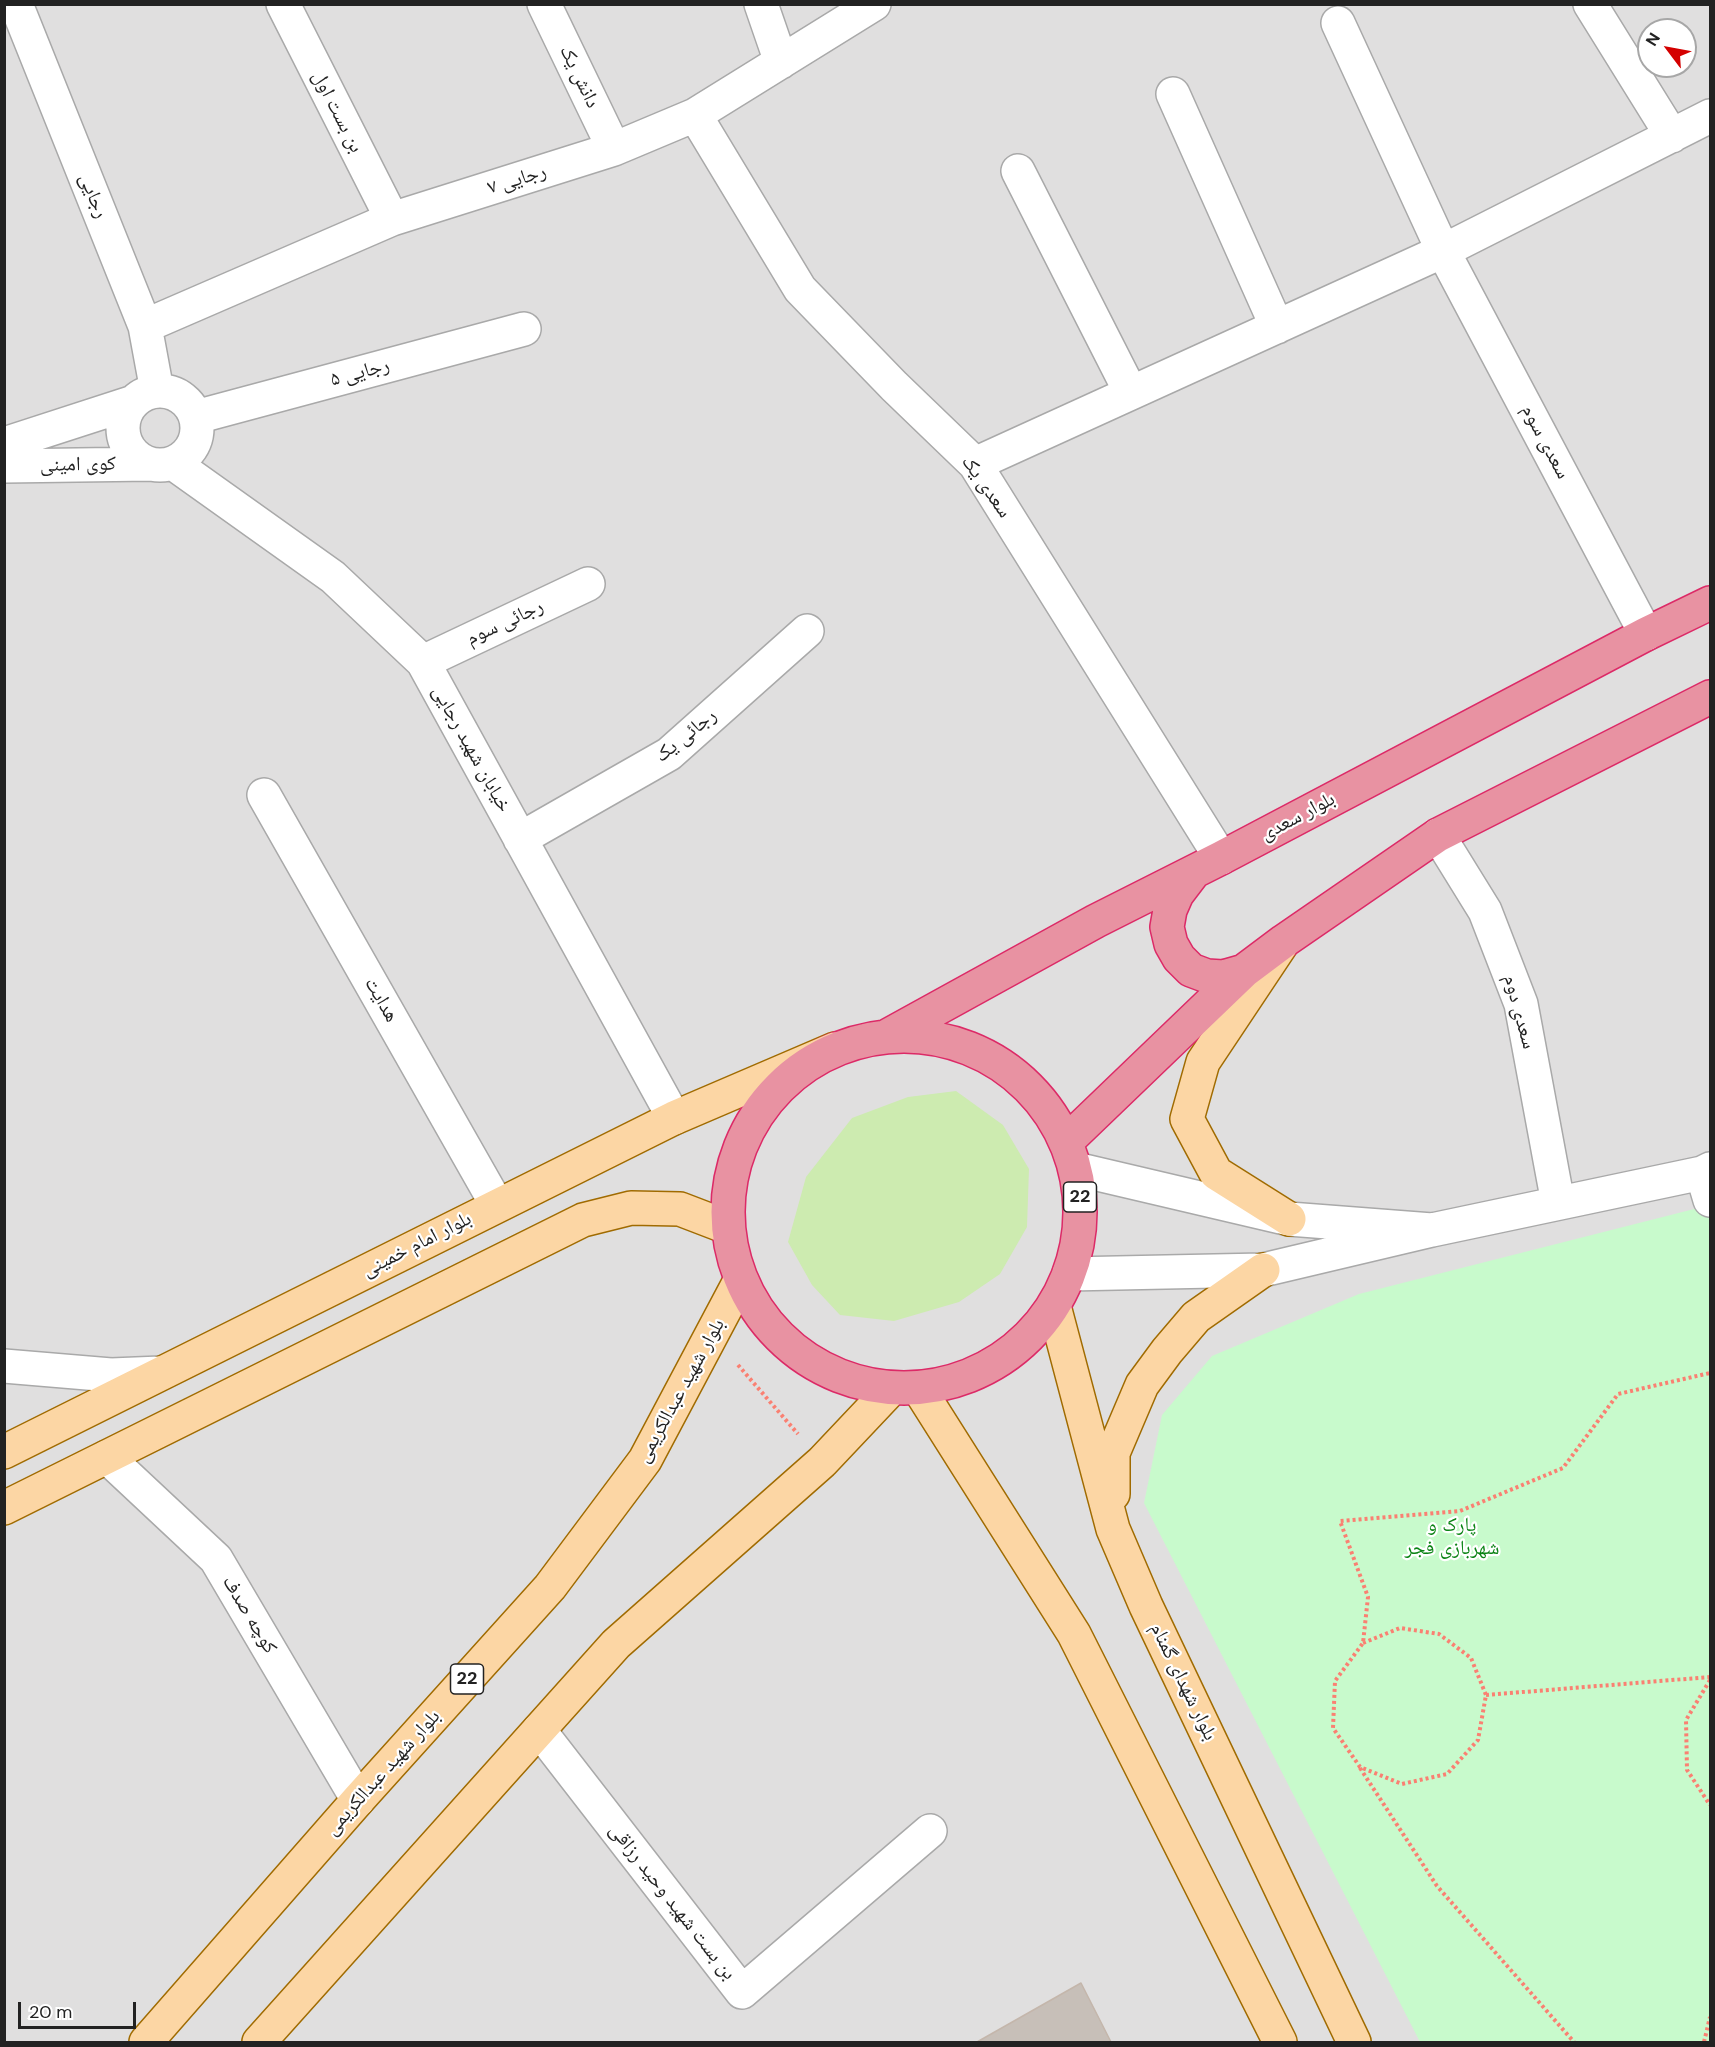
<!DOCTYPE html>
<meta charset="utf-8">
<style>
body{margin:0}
#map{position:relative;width:1715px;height:2047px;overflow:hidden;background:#f2efe9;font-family:"DM Sans",sans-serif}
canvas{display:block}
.frame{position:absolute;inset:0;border:6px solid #222;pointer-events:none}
.north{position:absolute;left:1637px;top:18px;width:60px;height:60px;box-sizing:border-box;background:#fff;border:2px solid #a7a7a7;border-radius:50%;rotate:302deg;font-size:16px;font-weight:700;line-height:24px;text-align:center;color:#222}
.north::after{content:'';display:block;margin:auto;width:21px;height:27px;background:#d40000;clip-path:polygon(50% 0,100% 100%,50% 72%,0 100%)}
.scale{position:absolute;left:18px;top:2002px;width:118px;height:27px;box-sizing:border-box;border:3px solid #222;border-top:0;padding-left:8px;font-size:18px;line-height:21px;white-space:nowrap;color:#222;-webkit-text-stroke:4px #fff;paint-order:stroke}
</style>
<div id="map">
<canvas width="1715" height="2047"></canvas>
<div class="frame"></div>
<div class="north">N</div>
<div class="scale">20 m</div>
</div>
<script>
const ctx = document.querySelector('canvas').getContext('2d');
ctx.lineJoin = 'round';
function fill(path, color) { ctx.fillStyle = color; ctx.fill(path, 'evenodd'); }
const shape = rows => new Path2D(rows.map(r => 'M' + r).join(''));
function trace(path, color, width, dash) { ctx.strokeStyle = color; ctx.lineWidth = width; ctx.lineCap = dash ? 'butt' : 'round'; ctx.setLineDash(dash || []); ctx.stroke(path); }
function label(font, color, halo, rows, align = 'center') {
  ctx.font = font + ' "DM Sans","Noto Naskh Arabic",sans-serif'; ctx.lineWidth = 4.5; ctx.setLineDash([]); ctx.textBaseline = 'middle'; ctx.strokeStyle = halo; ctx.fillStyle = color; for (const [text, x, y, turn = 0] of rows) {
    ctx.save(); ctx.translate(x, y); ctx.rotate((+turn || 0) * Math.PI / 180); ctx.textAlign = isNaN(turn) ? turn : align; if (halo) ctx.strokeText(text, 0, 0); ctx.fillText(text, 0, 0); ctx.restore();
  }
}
fill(shape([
 [5,5,1710,5,1710,2042,5,2042],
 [1649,30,1685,30,1685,66,1649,66]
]), '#e0dfdf');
fill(shape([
 [956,1091,1003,1125,1029,1169,1027,1227,1000,1274,959,1302,894,1321,840,1315,812,1285,788,1242,806,1177,852,1118,908,1097]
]), '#cdebb0');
fill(shape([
 [1710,1205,1710,2042,1420,2042,1144,1503,1162,1415,1212,1356,1359,1294]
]), '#c8facc');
const building = shape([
 [1081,1983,1111,2042,977,2042,1081,1983]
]);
fill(building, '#c7bfb8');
trace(building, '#c4b6ab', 1.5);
const minor = shape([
 [16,4,145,326,157,391],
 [283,4,392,219],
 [544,4,614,149],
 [761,4,781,62],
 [1590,4,1672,136],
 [1338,23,1443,251,1646,634],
 [1173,94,1277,327],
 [695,115,800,289,894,386,975,464,1221,858],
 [1018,171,1131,393],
 [145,326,392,219,614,149,695,115,874,4],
 '123 428a37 37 0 1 1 74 0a37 37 0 1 1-74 0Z',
 [196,417,524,329],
 [4,444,134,402],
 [173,463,333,577,423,662,674,1118],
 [975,464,1443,251,1710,116],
 [4,466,151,464],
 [423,662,588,584],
 [264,795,497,1205],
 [1438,835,1485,911,1521,1004,1558,1203],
 [520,839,669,754,807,631],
 [1702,1173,1710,1200],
 [1432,1230,1702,1173,1710,1169],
 [1069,1274,1263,1270,1432,1230,1289,1219,1076,1169],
 [4,1366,111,1375,161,1373],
 [107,1457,216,1559,358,1800],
 [539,1730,742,1992,930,1831]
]);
const major = shape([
 [1281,945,1203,1062,1187,1119,1216,1173,1289,1219],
 [1054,1306,1113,1529,1146,1606,1354,2042],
 [919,1389,1074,1634,1280,2042],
 [4,1452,674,1118,835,1049],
 [1113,1494,1113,1453,1142,1385,1167,1351,1196,1317,1263,1270],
 [4,1508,583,1220,631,1208,680,1209,727,1227],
 [146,2042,358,1800,550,1587,645,1460,740,1281],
 [259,2042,616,1644,822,1462,891,1389]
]);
const highway = shape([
 [1193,873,1177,894,1170,910,1167,927,1171,944,1179,958,1191,970,1207,976,1223,977,1244,971],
 [889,1035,1096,921,1221,858,1646,634,1710,603],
 '728 1212a176 176 0 1 1 352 0a176 176 0 1 1-352 0Z',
 [1067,1141,1244,971,1284,941,1438,835,1710,697]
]);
trace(minor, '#a9a9a9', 36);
trace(major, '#a06b00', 36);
trace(highway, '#dc2a67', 36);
trace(shape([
 [738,1365,798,1434],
 [1363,1643,1400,1628,1439,1634,1471,1658,1486,1695,1478,1740,1447,1774,1402,1784,1360,1767,1333,1728,1335,1681,1363,1643,1368,1597,1340,1521,1460,1511,1563,1468,1618,1394,1710,1373],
 [1710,1680,1686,1720,1687,1770,1710,1805],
 [1486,1695,1710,1677],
 [1360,1768,1437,1886,1574,2042],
 [1704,2042,1710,2017]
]), '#fa8072', 4, [3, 3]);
trace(minor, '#fff', 33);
trace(major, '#fcd6a4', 33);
trace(highway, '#e892a2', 33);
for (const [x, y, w] of [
 [1080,1197,33],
 [467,1679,33]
]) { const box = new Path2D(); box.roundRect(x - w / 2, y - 15, w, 30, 4.5); ctx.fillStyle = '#fff'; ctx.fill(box); trace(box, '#222', 1.5); }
label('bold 18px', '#222', null, [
 ["22",1080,1197],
 ["22",467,1679]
]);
label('20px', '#222', '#fff', [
 ["دانش یک",579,77,64],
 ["بن بست اول",337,112,63],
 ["رجایی ۷",517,180,-17],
 ["رجایی",93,196,68],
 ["رجایی ۵",360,373,-15],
 ["سعدی سوم",1545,442,62],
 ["کوی امینی",78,465,-1],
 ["سعدی یک",986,487,55],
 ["رجائی سوم",505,623,-25],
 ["رجائی یک",686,736,-39],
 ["خیابان شهید رجایی",471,749,61],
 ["بلوار سعدی",1298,817,-28],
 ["هدایت",381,1000,60],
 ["سعدی دوم",1519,1012,75],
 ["بلوار امام خمینی",417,1245,-27],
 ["بلوار شهید عبدالکریمی",681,1391,-61],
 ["کوچه صدف",249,1615,59],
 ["بلوار شهدای گمنام",1183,1682,64],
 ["بلوار شهید عبدالکریمی",383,1773,-48],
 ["بن بست شهید وحید رزاقی",672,1902,52]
]);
label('20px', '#0c8416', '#fff', [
 ["پارک و",1452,1526],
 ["شهربازی فجر",1452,1549]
]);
</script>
